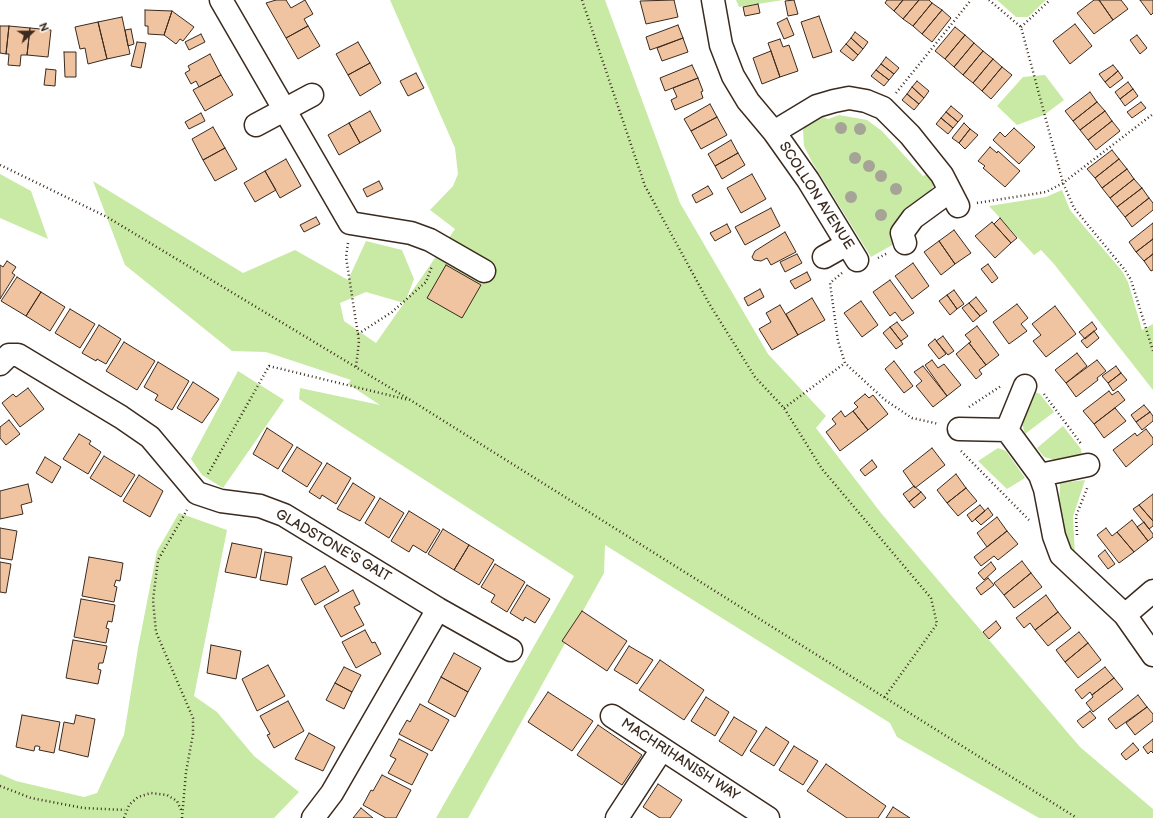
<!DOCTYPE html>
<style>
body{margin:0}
#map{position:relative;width:1153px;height:818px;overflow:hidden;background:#fff;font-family:"Balsamiq Sans",sans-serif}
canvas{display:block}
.north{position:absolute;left:12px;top:12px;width:40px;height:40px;-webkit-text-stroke:3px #fff;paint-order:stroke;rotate:68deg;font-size:11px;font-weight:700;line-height:16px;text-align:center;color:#3b2a1e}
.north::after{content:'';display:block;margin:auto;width:14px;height:18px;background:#3b2a1e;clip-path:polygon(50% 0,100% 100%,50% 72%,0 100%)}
</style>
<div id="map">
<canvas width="1153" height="818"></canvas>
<div class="north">N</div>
</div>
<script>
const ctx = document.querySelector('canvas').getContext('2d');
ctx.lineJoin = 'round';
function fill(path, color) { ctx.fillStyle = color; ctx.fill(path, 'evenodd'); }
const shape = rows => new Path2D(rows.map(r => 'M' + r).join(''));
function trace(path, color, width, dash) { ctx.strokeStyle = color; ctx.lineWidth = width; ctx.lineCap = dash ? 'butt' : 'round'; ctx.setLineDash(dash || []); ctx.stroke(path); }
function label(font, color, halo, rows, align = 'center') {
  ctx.font = font + ' "Balsamiq Sans",sans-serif'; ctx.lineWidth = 3; ctx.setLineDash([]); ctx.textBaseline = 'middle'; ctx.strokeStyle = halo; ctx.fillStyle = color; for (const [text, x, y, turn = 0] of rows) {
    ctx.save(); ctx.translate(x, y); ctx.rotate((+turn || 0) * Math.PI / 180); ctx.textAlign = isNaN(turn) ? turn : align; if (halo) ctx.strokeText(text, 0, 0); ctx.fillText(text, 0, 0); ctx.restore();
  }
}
fill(shape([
 [390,0,605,0,680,203,768,354,826,416,816,428,881,513,1080,747,1153,809,1153,818,1039,818,897,737,890,723,605,545,604,573,468,818,436,818,574,576,299,399,300,388,380,405,348,384,351,380,266,352,232,351,125,265,93,181,243,273,295,250,348,280,366,241,402,250,414,279,406,300,455,229,430,210,453,186,458,174,455,148],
 [366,292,404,303,376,343,344,321,340,303],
 [736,0,783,0,739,7],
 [997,0,1046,0,1028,17,1016,17],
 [1045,75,1064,100,1044,115,1017,125,997,106,1023,77],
 [817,114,828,119,839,115,867,120,882,131,923,176,931,172,933,179,933,187,922,199,900,216,895,231,894,244,871,257,812,162,804,146,803,130,807,122],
 [0,174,31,191,48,239,0,218],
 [1062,190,1070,210,1122,271,1128,282,1142,330,1153,324,1153,390,1054,264,1041,250,1034,255,989,206,1046,197],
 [238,371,284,400,223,488,202,475,191,459],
 [1033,391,1040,394,1054,412,1025,434,1022,424],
 [1063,426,1081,449,1082,456,1055,460,1044,457,1037,448],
 [998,448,1006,451,1025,478,1007,489,978,461],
 [1085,480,1073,517,1075,555,1063,536,1059,509,1060,483],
 [179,513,227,530,194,696,217,712,254,756,299,792,274,818,0,818,0,774,16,781,84,797,97,793,124,735,138,648,157,551]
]), '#c8eaa4');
const building = shape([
 [276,0,286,0,291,8,305,0,313,14,304,19,308,26,286,38,266,3,276,0],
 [674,0,678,17,646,24,640,1,674,0],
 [794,0,798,14,788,16,785,1,794,0],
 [887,0,903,0,894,11,885,3,887,0],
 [903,0,919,0,903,19,894,11,903,0],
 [919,0,929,0,932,3,913,26,903,19,919,0],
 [1094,0,1099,0,1113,20,1094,34,1077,13,1094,0],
 [1099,0,1121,0,1128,9,1113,20,1099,0],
 [1140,0,1153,0,1153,13,1151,15,1140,0],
 [932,3,942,10,922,34,913,26,932,3],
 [758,4,760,13,745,16,743,7,758,4],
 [145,10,172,11,164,35,148,34,148,26,145,26,145,10],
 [942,10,951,18,932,42,922,34,942,10],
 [172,11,194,27,183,41,180,39,176,44,164,35,172,11],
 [819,16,832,52,813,58,801,22,819,16],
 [122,17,130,54,107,59,98,22,122,17],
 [787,18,794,35,784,39,777,23,787,18],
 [98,22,107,59,88,64,85,48,80,49,75,27,98,22],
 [1075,24,1092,46,1070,64,1053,41,1075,24],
 [678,25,683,38,650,50,646,37,678,25],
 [0,26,9,26,6,54,0,53,0,26],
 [9,26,30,28,27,55,21,55,20,66,8,65,9,54,6,54,9,26],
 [308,26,320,46,298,59,286,38,308,26],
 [955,27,965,35,945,59,935,51,955,27],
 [30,28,51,30,48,57,27,55,30,28],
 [131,29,134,44,128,46,125,30,131,29],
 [855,32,868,42,863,49,851,38,855,32],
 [201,34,205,42,189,50,185,42,201,34],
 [965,35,974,43,954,67,945,59,965,35],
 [1137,35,1147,48,1140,54,1130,40,1137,35],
 [683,38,688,52,662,61,657,48,683,38],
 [851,38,863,49,858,55,846,44,851,38],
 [780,39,783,47,789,45,798,71,780,77,768,43,780,39],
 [137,42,146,43,141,68,131,66,137,42],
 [358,42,370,63,348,75,336,54,358,42],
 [974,43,983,51,963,75,954,67,974,43],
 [846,44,858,55,853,61,840,51,846,44],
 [771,51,780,77,762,84,753,58,771,51],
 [983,51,993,59,973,83,963,75,983,51],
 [64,52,76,52,76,77,65,77,64,52],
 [210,54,221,75,199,87,196,81,191,84,185,73,190,70,188,66,210,54],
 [886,57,899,68,894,74,881,64,886,57],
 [993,59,1002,67,982,91,973,83,993,59],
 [370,63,381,83,360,96,348,75,370,63],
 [881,64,894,74,889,80,876,70,881,64],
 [692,65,698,78,665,91,660,78,692,65],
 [1113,65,1118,71,1105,82,1099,74,1113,65],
 [1002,67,1012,75,991,99,982,91,1002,67],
 [46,69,56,70,55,86,44,85,46,69],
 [876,70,889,80,884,86,871,76,876,70],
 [1118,71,1123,78,1110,88,1105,82,1118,71],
 [416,73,424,88,408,96,400,81,416,73],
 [221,75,233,95,205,111,193,90,221,75],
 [698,78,703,91,701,92,703,98,675,110,671,100,677,97,673,88,698,78],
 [917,81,929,91,924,98,912,87,917,81],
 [1128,82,1133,89,1120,99,1115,92,1128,82],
 [912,87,924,98,919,104,907,94,912,87],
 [1133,89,1138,96,1125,106,1120,99,1133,89],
 [1090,92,1097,102,1073,121,1065,111,1090,92],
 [907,94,919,104,914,110,902,100,907,94],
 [1097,102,1105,111,1080,130,1073,121,1097,102],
 [1141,102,1146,108,1132,118,1127,112,1141,102],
 [710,104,717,117,691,131,684,119,710,104],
 [951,106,963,116,958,122,946,112,951,106],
 [370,111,381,131,360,143,349,123,370,111],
 [1105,111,1112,121,1088,140,1080,130,1105,111],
 [946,112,958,122,953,128,941,118,946,112],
 [201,113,205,121,189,129,185,122,201,113],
 [717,117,727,135,701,149,691,131,717,117],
 [941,118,953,128,948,134,936,124,941,118],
 [1112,121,1120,131,1096,150,1088,140,1112,121],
 [349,123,360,143,339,155,328,135,349,123],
 [964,123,970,129,959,143,952,138,964,123],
 [213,127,225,148,203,160,192,139,213,127],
 [1014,128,1035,147,1019,164,993,140,1000,132,1005,137,1014,128],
 [970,129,978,135,965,149,959,143,970,129],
 [731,140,738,153,715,166,708,154,731,140],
 [990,147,997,153,998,151,1020,171,1005,187,983,168,985,166,978,161,990,147],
 [225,148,237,169,215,181,203,160,225,148],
 [1112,150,1119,159,1095,178,1087,169,1112,150],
 [738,153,745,165,722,179,715,166,738,153],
 [286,159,301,186,280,198,265,171,286,159],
 [1119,159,1127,169,1102,188,1095,178,1119,159],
 [1127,169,1134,179,1110,198,1102,188,1127,169],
 [265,171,276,190,255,202,244,183,265,171],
 [752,174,766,199,741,213,727,188,752,174],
 [1134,179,1142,188,1117,207,1110,198,1134,179],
 [379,181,383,189,367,197,363,189,379,181],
 [708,186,713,194,696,203,692,195,708,186],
 [1142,188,1149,198,1125,217,1117,207,1142,188],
 [1149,198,1153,203,1153,210,1132,227,1125,217,1149,198],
 [771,208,780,226,745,245,735,227,771,208],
 [316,217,320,224,304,232,300,225,316,217],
 [1000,218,1017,238,1011,243,994,224,1000,218],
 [992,222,1011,243,995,258,975,236,992,222],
 [1153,223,1153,239,1136,252,1129,242,1153,223],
 [727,224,731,232,715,241,710,233,727,224],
 [954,230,971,253,955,264,939,241,954,230],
 [785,232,796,252,771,265,767,258,761,261,754,260,752,257,755,251,785,232],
 [1153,239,1153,254,1144,261,1136,252,1153,239],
 [939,241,955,264,941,275,924,252,939,241],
 [797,254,802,263,785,272,780,262,797,254],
 [1153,254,1153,270,1151,271,1144,261,1153,254],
 [7,261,16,267,12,273,15,275,0,299,0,265,3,267,7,261],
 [913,263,929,286,912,299,895,276,913,263],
 [988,264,998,278,992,283,981,269,988,264],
 [446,265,481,285,462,318,427,298,446,265],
 [807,272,811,280,795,289,790,281,807,272],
 [17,277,41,292,26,316,1,301,17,277],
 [890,280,914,313,902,321,895,312,890,316,873,292,890,280],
 [760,289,764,297,748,306,744,298,760,289],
 [954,290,964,304,957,309,947,295,954,290],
 [41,292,65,307,50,331,26,316,41,292],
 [947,295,957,309,950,315,939,301,947,295],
 [976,297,987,311,980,316,969,303,976,297],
 [812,298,825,320,798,335,786,314,812,298],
 [861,301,878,325,862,337,844,313,861,301],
 [969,303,980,316,973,322,962,308,969,303],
 [1017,304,1028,318,1021,324,1027,331,1009,344,993,322,1017,304],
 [780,305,798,335,772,350,759,329,771,322,766,313,780,305],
 [1055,306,1076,334,1046,357,1033,341,1041,335,1032,324,1055,306],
 [70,309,95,324,80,348,55,333,70,309],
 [897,322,908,336,901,341,890,327,897,322],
 [1092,322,1097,329,1085,339,1079,332,1092,322],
 [99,325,121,339,106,364,97,359,96,361,82,353,99,325],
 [977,326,999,355,986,365,969,343,971,342,965,335,977,326],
 [890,327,903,344,896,349,883,333,890,327],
 [1094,331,1099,338,1087,348,1081,341,1094,331],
 [943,336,954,351,948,355,936,341,943,336],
 [935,339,946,354,939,359,928,345,935,339],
 [124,342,155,361,137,390,106,371,124,342],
 [969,343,986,365,979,370,982,374,976,379,956,354,969,343],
 [1077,353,1087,366,1066,383,1055,370,1077,353],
 [932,360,938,368,944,364,961,385,947,396,925,365,932,360],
 [1097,360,1106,371,1097,378,1098,380,1076,397,1066,383,1097,360],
 [894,361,913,386,904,393,885,369,894,361],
 [158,362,189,381,172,410,155,400,158,395,144,387,158,362],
 [923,366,947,396,933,407,916,386,922,381,914,372,923,366],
 [1116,366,1121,373,1108,383,1102,376,1116,366],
 [1121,373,1127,380,1113,391,1108,383,1121,373],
 [193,382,219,399,202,423,177,408,193,382],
 [28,388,44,409,20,427,2,403,13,394,16,397,28,388],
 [1109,391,1112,395,1118,391,1125,400,1094,424,1083,411,1109,391],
 [865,394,869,398,873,395,888,414,868,430,853,411,858,407,854,403,865,394],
 [1144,405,1150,412,1136,422,1131,415,1144,405],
 [1115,408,1126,421,1104,438,1094,424,1115,408],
 [841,411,845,417,853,411,868,430,840,451,826,432,836,424,832,419,841,411],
 [1150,412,1153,416,1153,421,1142,430,1136,422,1150,412],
 [9,420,20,434,6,445,0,438,0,427,9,420],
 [267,428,293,445,278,469,253,454,267,428],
 [1146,429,1153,438,1153,444,1126,467,1113,450,1135,433,1137,436,1146,429],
 [79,434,91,441,89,444,101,452,88,474,63,459,79,434],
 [297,447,322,463,307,487,282,471,297,447],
 [932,448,945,465,915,488,903,471,932,448],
 [104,456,135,475,121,497,90,478,104,456],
 [45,457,61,467,52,483,36,473,45,457],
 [872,460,877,467,865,476,860,470,872,460],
 [327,463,351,478,336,504,322,495,320,499,309,492,327,463],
 [956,474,966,488,947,503,937,490,956,474],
 [139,475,163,491,150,517,123,501,139,475],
 [353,483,375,497,360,521,337,509,353,483],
 [28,484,32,502,21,505,23,514,0,519,0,491,28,484],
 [914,486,921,492,909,502,903,494,914,486],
 [966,488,977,501,958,516,947,503,966,488],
 [921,492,926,498,914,508,909,502,921,492],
 [1153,494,1153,521,1139,505,1153,494],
 [380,498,404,513,389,538,365,523,380,498],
 [980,505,985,511,972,522,967,515,980,505],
 [1139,505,1153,521,1153,526,1149,529,1133,509,1139,505],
 [988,508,993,515,981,525,975,519,988,508],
 [409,511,440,530,426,553,413,545,409,552,391,541,409,511],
 [997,517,1007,531,987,547,977,533,997,517],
 [1132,520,1148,541,1134,552,1117,532,1132,520],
 [1144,522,1153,534,1153,537,1148,541,1137,527,1144,522],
 [0,528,17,531,12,560,0,558,0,528],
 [1106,528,1112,536,1117,532,1134,552,1119,563,1097,535,1106,528],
 [443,529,469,545,454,570,428,554,443,529],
 [1007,531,1018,544,998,560,994,556,981,566,974,557,1007,531],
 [232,543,262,549,256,578,225,572,232,543],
 [469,545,494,560,479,585,454,570,469,545],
 [1105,550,1115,564,1108,569,1098,556,1105,550],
 [265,552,292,557,287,585,260,580,265,552],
 [89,557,123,563,120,581,116,580,114,586,117,587,114,602,82,596,89,557],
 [1022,561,1031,573,1004,595,994,583,1022,561],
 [0,562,11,564,6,593,0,592,0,562],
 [991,562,996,569,984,580,978,573,991,562],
 [495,564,525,582,507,612,491,602,495,595,481,587,495,564],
 [325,566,339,591,315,605,301,579,325,566],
 [1031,573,1042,587,1014,608,1004,595,1031,573],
 [988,578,994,585,981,595,976,588,988,578],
 [527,585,550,599,535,623,525,617,523,621,510,613,527,585],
 [353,590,360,604,354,607,364,625,341,637,324,606,353,590],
 [1046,595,1058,612,1035,630,1030,623,1024,628,1016,618,1046,595],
 [81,599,115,605,112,622,108,621,106,628,109,629,106,643,74,637,81,599],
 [582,611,627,641,607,671,562,641,582,611],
 [1058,612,1071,628,1048,646,1035,630,1058,612],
 [996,621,1001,628,989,639,983,632,996,621],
 [365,630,372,643,375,642,381,654,356,668,342,642,365,630],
 [1079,632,1088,643,1065,662,1056,650,1079,632],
 [73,640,107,646,103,663,99,663,98,669,101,670,98,684,66,678,73,640],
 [1088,643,1101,660,1078,678,1065,662,1088,643],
 [211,645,241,651,236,679,207,673,211,645],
 [629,646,653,660,637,684,614,670,629,646],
 [454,653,481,668,468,692,441,677,454,653],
 [660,660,704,690,684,720,639,690,660,660],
 [268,665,285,696,257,711,242,679,268,665],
 [344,667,361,675,352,692,335,683,344,667],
 [1105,667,1114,678,1092,695,1090,692,1082,699,1075,690,1105,667],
 [441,677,468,692,455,717,428,702,441,677],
 [1114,678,1123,689,1093,712,1086,703,1093,697,1092,695,1114,678],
 [335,683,352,692,344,709,326,700,335,683],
 [548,692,593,721,572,751,528,722,548,692],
 [1138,695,1147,707,1116,729,1108,719,1138,695],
 [706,697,729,712,715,736,691,721,706,697],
 [288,701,304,731,274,748,267,735,270,734,260,716,288,701],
 [420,704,449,720,432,751,399,734,407,720,410,722,420,704],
 [1147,707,1153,714,1153,721,1135,735,1126,723,1147,707],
 [1090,711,1096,718,1083,728,1077,721,1090,711],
 [22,715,60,722,54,753,39,750,40,747,38,746,35,746,34,751,16,747,22,715],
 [76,715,95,719,88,757,59,750,64,722,74,724,76,715],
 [734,717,757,731,742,756,719,741,734,717],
 [598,725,642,755,622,785,577,755,598,725],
 [766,727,789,742,774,766,750,751,766,727],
 [309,733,335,747,323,771,295,759,309,733],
 [399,739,428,754,412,785,388,773,396,759,390,756,399,739],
 [1153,739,1153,753,1151,751,1148,754,1143,747,1153,739],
 [1133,743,1139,750,1126,760,1121,754,1133,743],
 [794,746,818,761,803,785,779,770,794,746],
 [826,764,886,806,878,818,847,818,807,791,826,764],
 [382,775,411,790,396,818,386,818,363,805,371,790,373,791,382,775],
 [658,784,682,800,670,818,660,818,643,807,658,784],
 [893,807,910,818,886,818,893,807],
 [361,808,373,818,353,818,361,808]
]);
fill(building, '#f1c4a1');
trace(building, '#3b2a1e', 1);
const minor = shape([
 [221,0,350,223,411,233,430,240,484,271],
 [713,0,721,45,733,76,748,101,774,132,808,180,857,260],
 [256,125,312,95],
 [774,132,817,106,834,101,849,98,866,101,883,108,910,135,942,175,958,206],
 [905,243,902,233,913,218,950,191],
 [824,257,847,244],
 [0,364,9,355,18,355,121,417,150,437,197,493,221,501,260,506,284,515,438,609,511,650],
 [959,429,1007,430,1025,386],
 [1007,430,1040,475,1045,489,1054,536,1061,555,1125,615,1153,655],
 [1040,475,1088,465],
 [1125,615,1153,591],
 [612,716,768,818],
 [313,818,332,793,438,609],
 [617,818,662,749]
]);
trace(minor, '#3b2a1e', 25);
trace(shape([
 [582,0,645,186,710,305,755,377,784,408,822,469,931,598,937,624,884,698],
 [989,0,1021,27,1063,183,1074,208,1125,270,1131,280,1153,351],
 [1021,27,1050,0],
 [896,93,971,0],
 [0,165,107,217,412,401,1077,818],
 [977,203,1046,192,1063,183,1153,114],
 [348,243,346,257,359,341,356,367],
 [878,258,888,253],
 [842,273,830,283,838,341,845,363,885,400,912,418,939,424],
 [358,334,392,312,426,282,432,266],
 [1044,394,1082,445],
 [969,407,1001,386],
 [784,408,845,363],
 [961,451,1029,520],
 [208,474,269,366,409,400],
 [1077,535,1076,516,1088,486],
 [0,786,31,798,83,808,125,810],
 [124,818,129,805,138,797,151,793,167,795,177,801,182,812],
 [182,818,186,772,193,734,193,718,156,632,153,600,158,560,187,510]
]), '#3b2a1e', 2.5, [1, 3]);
trace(minor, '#fff', 22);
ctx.fillStyle = '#a6a496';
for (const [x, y] of [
 [841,128],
 [860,129],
 [855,158],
 [869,166],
 [881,176],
 [896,189],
 [851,197],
 [881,215]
]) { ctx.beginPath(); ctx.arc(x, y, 6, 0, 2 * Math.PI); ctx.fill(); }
label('14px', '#3b2a1e', '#fff', [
 ["SCOLLON AVENUE",816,196,57],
 ["GLADSTONE'S GAIT",333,546,30],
 ["MACHRIHANISH WAY",680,760,33]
]);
</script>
